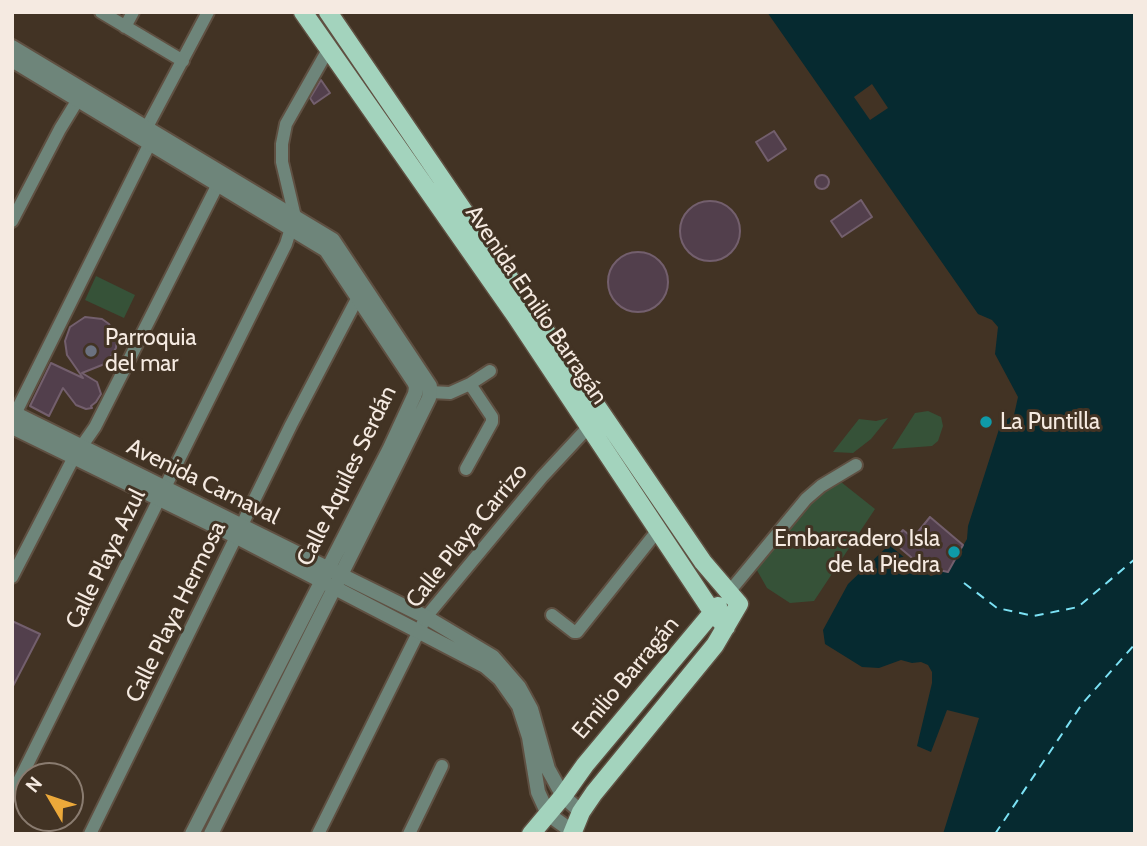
<!DOCTYPE html>
<meta charset="utf-8">
<style>
body{margin:0}
#map{position:relative;width:1147px;height:846px;overflow:hidden;background:#423324;font-family:Cabin,sans-serif}
canvas{display:block}
.frame{position:absolute;inset:0;border:14px solid #f5eae1;pointer-events:none}
.north{position:absolute;left:14px;top:762px;width:70px;height:70px;box-sizing:border-box;background:#423324;border:2px solid #8a7c70;border-radius:50%;rotate:309deg;font-size:19px;font-weight:700;line-height:28px;text-align:center;color:#f5eae1}
.north::after{content:'';display:block;margin:auto;width:24px;height:32px;background:#eca93a;clip-path:polygon(50% 0,100% 100%,50% 72%,0 100%)}
</style>
<div id="map">
<canvas width="1147" height="846"></canvas>
<div class="frame"></div>
<div class="north">N</div>
</div>
<script>
const ctx = document.querySelector('canvas').getContext('2d');
ctx.lineJoin = 'round';
function fill(path, color) { ctx.fillStyle = color; ctx.fill(path, 'evenodd'); }
const shape = rows => new Path2D(rows.map(r => 'M' + r).join(''));
function trace(path, color, width, dash) { ctx.strokeStyle = color; ctx.lineWidth = width; ctx.lineCap = dash ? 'butt' : 'round'; ctx.setLineDash(dash || []); ctx.stroke(path); }
function label(font, color, halo, rows, align = 'center') {
  ctx.font = font + ' Cabin,sans-serif'; ctx.lineWidth = 6; ctx.setLineDash([]); ctx.textBaseline = 'middle'; ctx.strokeStyle = halo; ctx.fillStyle = color; for (const [text, x, y, turn = 0] of rows) {
    ctx.save(); ctx.translate(x, y); ctx.rotate((+turn || 0) * Math.PI / 180); ctx.textAlign = isNaN(turn) ? turn : align; if (halo) ctx.strokeText(text, 0, 0); ctx.fillText(text, 0, 0); ctx.restore();
  }
}
fill(shape([
 [96,276,135,295,124,318,85,300],
 [928,411,941,417,943,426,938,441,932,446,892,449,915,413],
 [888,418,871,439,853,453,833,452,859,419,876,421],
 [841,482,875,509,814,601,790,603,767,588,754,565,811,497]
]), '#365238');
fill(shape([
 [767,12,1135,12,1135,834,943,834,979,718,947,710,931,752,917,746,932,683,932,672,928,665,921,662,912,663,901,660,879,668,862,667,825,644,823,630,848,584,889,545,922,572,931,576,949,570,967,539,968,526,1001,423,1014,415,1018,397,995,354,998,327,992,320,978,314]
]), '#062a30');
fill(shape([
 [872,84,888,108,870,120,854,97]
]), '#423324');
trace(shape([
 [964,583,997,608,1034,616,1078,607,1135,559],
 [995,834,1082,704,1135,644]
]), '#7be1f4', 2, [9, 7]);
const building = shape([
 [321,80,330,93,314,104,310,98,321,80],
 [774,131,786,149,768,161,756,142,774,131],
 '815 182a7 7 0 1 1 14 0a7 7 0 1 1-14 0Z',
 [861,200,872,217,842,237,831,221,861,200],
 '680 231a30 30 0 1 1 60 0a30 30 0 1 1-60 0Z',
 '608 282a30 30 0 1 1 60 0a30 30 0 1 1-60 0Z',
 [85,317,102,319,109,324,117,339,116,348,107,363,82,373,97,382,101,394,96,402,91,406,92,408,86,409,76,405,63,388,49,416,30,406,51,363,83,378,67,355,65,341,70,327,85,317],
 [930,517,963,545,948,572,934,569,930,573,893,542,903,530,913,538,930,517],
 [12,621,40,634,12,688,12,621]
]);
fill(building, '#523f4c');
trace(building, '#735f6d', 2);
const minor = shape([
 [101,12,183,61],
 [125,27,133,12],
 [147,127,208,12],
 [295,217,282,162,282,144,286,124,329,48],
 [12,221,60,129,82,93],
 [430,392,450,393,470,384,490,371],
 [12,420,150,143],
 [466,469,492,422,492,417,470,384],
 [12,577,74,457,95,427,218,184],
 [729,592,806,499,821,486,856,465],
 [552,615,574,632,577,632,658,530],
 [12,795,286,244,291,228],
 [90,834,291,425,358,297],
 [318,834,426,617,542,477,594,421],
 [409,834,442,766]
]);
const tertiary = shape([
 [12,47,333,240,430,386,429,398,398,461,211,834],
 [12,60,326,250,414,382,416,387,415,394,390,448,192,834],
 [12,412,426,617,493,657,519,687,531,709,548,769,563,796,581,812],
 [12,427,237,537,485,666,500,679,519,706,529,737,538,792,548,814,573,832]
]);
const primary = shape([
 [303,12,515,315,713,613,726,627],
 [328,12,703,562,739,604,715,645,594,793,581,812,572,834],
 [531,834,563,796,585,765,718,606]
]);
trace(minor, '#5f5042', 16);
trace(tertiary, '#5f5042', 18);
trace(primary, '#5f5042', 21);
trace(minor, '#6e857a', 12);
trace(tertiary, '#6e857a', 14);
trace(primary, '#a3d3bd', 18);
for (const [x, y, r, color] of [
 [91,351,7,"#6b7280"],
 [986,422,7,"#0f9aa8"],
 [954,552,7,"#0f9aa8"]
]) { const dot = new Path2D(); dot.arc(x, y, r, 0, 2 * Math.PI); ctx.fillStyle = color; ctx.fill(dot); trace(dot, '#423324', 2.5); }
label('23px', '#f5eae1', '#423324', [
 ["Avenida Emilio Barragán",536,305,56],
 ["Calle Aquiles Serdán",347,476,-64],
 ["Avenida Carnaval",203,482,26],
 ["Calle Playa Carrizo",467,536,-51],
 ["Calle Playa Azul",106,559,-64],
 ["Calle Playa Hermosa",176,612,-64],
 ["Emilio Barragán",626,678,-50]
]);
label('23px', '#f5eae1', '#423324', [
 ["Parroquia",105,338],
 ["del mar",105,364],
 ["La Puntilla",1000,422],
 ["Embarcadero Isla",940,539,"right"],
 ["de la Piedra",940,565,"right"]
], 'left');
</script>
